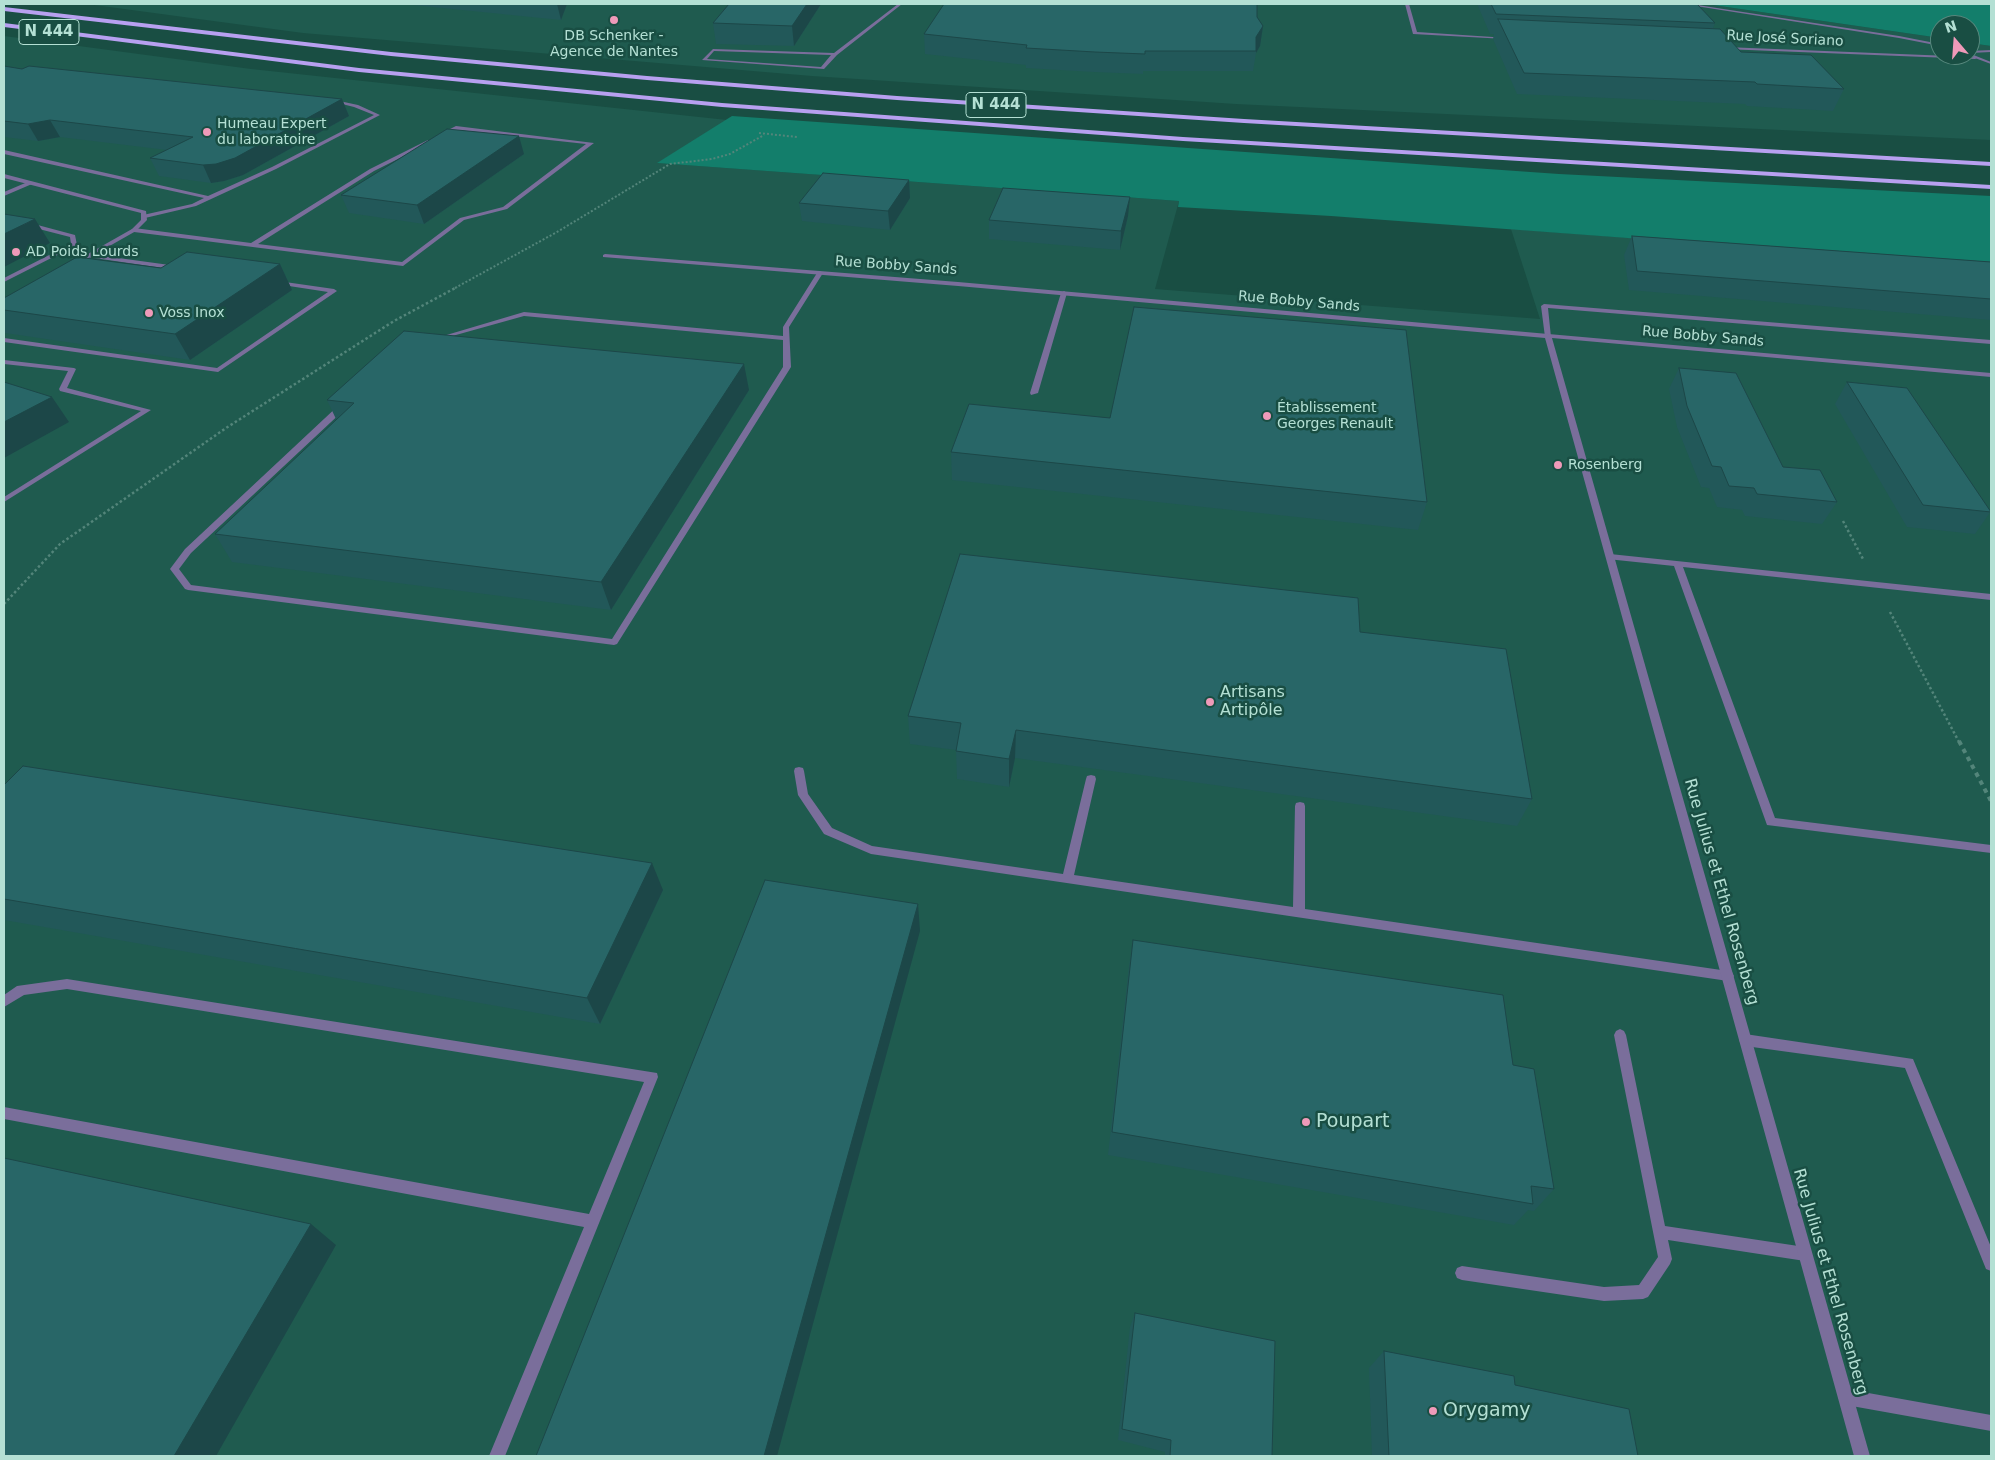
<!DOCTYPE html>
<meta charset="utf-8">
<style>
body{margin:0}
#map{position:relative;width:1995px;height:1460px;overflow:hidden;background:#194e43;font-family:"DejaVu Sans",sans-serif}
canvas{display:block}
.frame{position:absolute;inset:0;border:5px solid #b4e0d4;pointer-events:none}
.north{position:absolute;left:1930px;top:15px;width:50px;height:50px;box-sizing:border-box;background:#194e43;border:1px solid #57887d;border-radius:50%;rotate:342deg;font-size:14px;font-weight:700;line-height:20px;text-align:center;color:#b4e0d4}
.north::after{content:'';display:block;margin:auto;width:18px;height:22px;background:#ef9ab9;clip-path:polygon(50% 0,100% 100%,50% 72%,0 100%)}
</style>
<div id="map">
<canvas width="1995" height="1460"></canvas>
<div class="frame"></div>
<div class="north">N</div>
</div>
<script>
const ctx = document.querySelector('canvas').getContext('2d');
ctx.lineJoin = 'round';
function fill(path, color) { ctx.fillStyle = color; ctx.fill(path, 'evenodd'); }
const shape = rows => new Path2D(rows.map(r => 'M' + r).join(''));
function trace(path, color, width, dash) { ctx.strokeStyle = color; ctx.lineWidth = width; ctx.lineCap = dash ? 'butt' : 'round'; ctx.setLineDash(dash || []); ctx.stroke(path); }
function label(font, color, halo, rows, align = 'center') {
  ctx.font = font + ' "DejaVu Sans",sans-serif'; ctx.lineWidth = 5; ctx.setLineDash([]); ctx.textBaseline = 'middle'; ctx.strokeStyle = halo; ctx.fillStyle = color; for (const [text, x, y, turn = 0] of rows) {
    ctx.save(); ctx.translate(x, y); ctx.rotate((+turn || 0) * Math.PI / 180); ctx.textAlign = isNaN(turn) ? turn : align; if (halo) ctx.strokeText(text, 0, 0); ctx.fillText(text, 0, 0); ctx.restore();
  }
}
fill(shape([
 [87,4,1706,4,1940,38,1940,55,1970,55,1970,43,1991,46,1991,140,1236,104,812,76,303,33],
 [4,36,251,69,727,120,658,163,1179,201,1155,289,1540,319,1511,229,1991,265,1991,1456,4,1456]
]), '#1f5b4f');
fill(shape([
 [1706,4,1991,4,1991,46,1970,43,1970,25,1940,25,1940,38],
 [732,116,1559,174,1991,196,1991,265,1331,216,1178,207,1179,201,657,163]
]), '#137e6b');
trace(shape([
 [759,133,797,137],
 [455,288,557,232,670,164,712,159,730,154,764,135]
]), '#53857a', 2, [2, 2]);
trace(shape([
 [1843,521,1863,559],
 [4,604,60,544,226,428,394,321,457,287],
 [1890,612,1959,742]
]), '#53857a', 2.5, [2.5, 2.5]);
trace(shape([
 [1959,741,1991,801]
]), '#53857a', 4, [4.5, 4.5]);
fill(shape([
 [898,4,902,4,837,55,824,69,702,60,713,49,834,53,898,4],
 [714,51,831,55,821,67,707,59,714,51],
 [330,99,358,105,380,115,276,169,196,206,145,218,143,217,143,215,192,204,204,198,4,154,4,150,208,196,272,167,374,115,354,107,330,101,330,99],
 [456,126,594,143,507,209,464,220,403,266,134,232,131,230,134,228,251,243,370,169,428,140,430,141,430,143,374,171,258,244,402,262,460,218,503,207,586,144,457,130,443,136,438,135,456,126],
 [30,181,33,183,32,184,4,196,4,192,30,181],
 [4,216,75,235,77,245,4,282,4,278,71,244,70,237,4,220,4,216],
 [89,254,177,266,180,268,177,270,87,257,86,256,89,254],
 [820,271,823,273,789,327,791,367,617,644,614,645,188,590,185,589,170,569,185,549,340,404,343,404,347,406,346,408,191,553,179,569,191,585,612,639,783,367,783,340,524,316,438,340,433,339,524,312,783,336,783,327,817,273,820,271],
 [278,281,334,289,337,291,218,372,4,342,4,338,217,368,328,292,276,284,276,282,278,281],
 [1064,291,1067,293,1038,393,1031,395,1030,393,1061,293,1064,291],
 [1544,304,1991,340,1991,344,1548,308,1551,337,1548,339,1545,337,1541,306,1544,304],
 [4,360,74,368,76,369,67,388,151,410,4,502,4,497,141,411,60,391,59,389,68,371,4,364,4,360],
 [1610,554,1991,594,1991,600,1683,567,1775,818,1991,845,1991,853,1767,825,1674,566,1607,559,1606,557,1610,554],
 [799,767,803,768,804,771,808,794,832,828,872,846,1063,874,1086,779,1087,776,1091,775,1095,776,1096,779,1074,875,1293,907,1295,806,1296,803,1300,802,1304,803,1305,806,1305,909,1728,971,1732,972,1734,976,1732,980,1728,981,871,854,824,834,798,795,794,771,795,768,799,767],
 [67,979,657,1073,658,1077,505,1456,489,1456,584,1227,4,1119,4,1107,589,1214,644,1082,67,989,24,995,4,1007,4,995,17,986,67,979],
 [1620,1029,1624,1031,1626,1035,1665,1226,1805,1247,1810,1249,1812,1254,1810,1259,1805,1261,1668,1240,1672,1259,1670,1264,1648,1297,1643,1299,1604,1301,1462,1280,1457,1278,1455,1273,1457,1268,1462,1266,1604,1287,1639,1285,1658,1257,1614,1035,1616,1031,1620,1029],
 [1745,1034,1913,1059,1991,1247,1991,1271,1986,1269,1905,1068,1745,1046,1741,1044,1739,1040,1741,1036,1745,1034],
 [1846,1389,1991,1415,1991,1431,1846,1405,1841,1402,1838,1397,1841,1392,1846,1389]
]), '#7a6e9b');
fill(shape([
 [1405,4,1409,4,1417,32,1508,38,1506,39,1413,34,1405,4],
 [1725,47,1975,57,1977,58,1975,59,1723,49,1725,47],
 [4,174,146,211,147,220,136,231,76,265,72,265,72,263,132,229,141,220,141,213,4,178,4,174],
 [605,254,958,282,1991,373,1991,377,1552,338,1870,1456,1854,1456,1545,338,958,286,603,257,603,255,605,254]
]), '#7a6e9b');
fill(shape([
 [1683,4,1691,4,1899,36,1940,44,1940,46,1899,38,1683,4],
 [1991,50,1991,52,1970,53,1970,51,1991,50],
 [1971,54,1991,62,1991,64,1967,55,1971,54]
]), '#7a6e9b');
fill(shape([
 [4,7,391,52,647,76,897,96,1244,119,1991,162,1991,166,1244,123,897,100,647,80,391,56,4,11,4,7],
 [4,23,359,68,722,103,1183,137,1991,185,1991,189,1183,141,722,107,359,72,4,27,4,23]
]), '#b7a0f0');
fill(shape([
 [403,4,567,4,561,20],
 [729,4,821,4,794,46,716,44,713,23],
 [1478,4,1697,4,1715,23,1713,28,1741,52,1844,89,1833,111,1747,106,1745,104,1517,94,1493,39,1494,34,1490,34,1478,6],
 [1257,17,1263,26,1260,46,1256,53,1253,71,1143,71,1143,74,1094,72,1026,68,1026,65,925,54,924,34],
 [4,66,22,69,342,99,349,116,243,175,224,181,211,183,159,176,150,158,167,150,60,137,38,141,4,137],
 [524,154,424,224,349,213,341,195],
 [909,180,910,198,890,230,802,221,799,203],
 [1128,216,1120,250,989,239,989,220],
 [1632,236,1991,262,1991,320,1629,290,1624,255],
 [280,264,292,290,190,360,5,333,4,331,4,298,161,268],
 [1679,368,1783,467,1837,502,1822,524,1745,516,1742,510,1717,507,1709,488,1701,487,1677,427,1669,389],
 [1847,382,1991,511,1975,534,1907,527,1835,404],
 [749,390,611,610,232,562,215,534,336,419,327,400],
 [951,452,1427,502,1418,530,952,480],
 [1360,632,1532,799,1517,826,1015,758,1009,787,957,779,956,750,910,744,908,716],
 [4,785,663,890,600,1024,4,920],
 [1133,940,1513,1065,1554,1189,1534,1211,1528,1210,1514,1225,1108,1155,1129,966],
 [1135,1313,1272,1456,1165,1456,1165,1452,1118,1440,1130,1327],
 [1384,1351,1515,1385,1638,1456,1372,1456,1369,1368]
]), '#225859');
fill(shape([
 [557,4,567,4,561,20],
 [807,4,821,4,794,46,792,26],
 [1263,26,1260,46,1256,53,1256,37],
 [342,99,349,116,243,175,224,181,211,183,203,165],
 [50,120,60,137,38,141,28,124],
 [519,136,524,154,424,224,417,205],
 [909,180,910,198,890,230,888,211],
 [1130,197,1128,216,1120,250,1121,231],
 [35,219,50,243,4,267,4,234],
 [280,264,292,290,190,360,175,334],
 [744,364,749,390,611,610,601,582],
 [52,397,69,422,4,458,4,422],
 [1016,730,1015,758,1009,787,1009,759],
 [652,863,663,890,600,1024,587,998],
 [918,904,920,931,777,1456,764,1456],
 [311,1224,336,1245,216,1456,174,1456]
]), '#1c4748');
const building = shape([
 [729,4,807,4,792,26,713,23,729,4],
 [944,4,1257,4,1257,17,1263,26,1256,37,1256,51,1145,51,1145,54,1095,52,1026,48,1027,45,924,34,944,4],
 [1491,4,1697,4,1715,23,1496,14,1491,4],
 [1498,19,1720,29,1741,52,1811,55,1844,89,1757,84,1755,82,1524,73,1498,19],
 [4,66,22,69,29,66,342,99,235,158,216,164,203,165,150,158,193,137,50,120,28,124,4,121,4,66],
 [447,129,519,136,417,205,341,195,447,129],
 [823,173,909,180,888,211,799,203,823,173],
 [1003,188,1130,197,1121,231,989,220,1003,188],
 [4,214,35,219,4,234,4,214],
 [1632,236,1991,262,1991,299,1637,271,1632,236],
 [187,252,280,264,175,334,4,310,4,298,77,257,161,268,187,252],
 [1134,307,1406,330,1427,502,951,452,969,404,1110,418,1134,307],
 [404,331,744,364,601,582,215,534,354,403,327,400,404,331],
 [1679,368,1736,373,1783,467,1820,470,1837,502,1757,494,1754,488,1729,486,1721,467,1712,466,1687,406,1679,368],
 [4,382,52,397,4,422,4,382],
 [1847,382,1907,388,1991,512,1923,505,1847,382],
 [960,554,1358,598,1360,632,1506,649,1532,799,1016,730,1009,759,956,751,961,723,908,716,960,554],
 [23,766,652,863,587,998,4,899,4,785,23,766],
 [765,880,918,904,764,1456,536,1456,765,880],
 [1133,940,1503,995,1513,1065,1534,1069,1554,1189,1531,1186,1533,1204,1112,1132,1133,940],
 [4,1158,311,1224,174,1456,4,1456,4,1158],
 [1135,1313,1275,1341,1272,1456,1170,1456,1171,1440,1122,1429,1135,1313],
 [1384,1351,1514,1376,1515,1385,1629,1409,1638,1456,1389,1456,1384,1351]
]);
fill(building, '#286667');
trace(building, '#1c4748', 1);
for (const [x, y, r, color] of [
 [614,20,5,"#ef9ab9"],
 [207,132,5,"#ef9ab9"],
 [16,252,5,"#ef9ab9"],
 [149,313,5,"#ef9ab9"],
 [1267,416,5,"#ef9ab9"],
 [1558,465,5,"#ef9ab9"],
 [1210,702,5,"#ef9ab9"],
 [1306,1122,5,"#ef9ab9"],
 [1433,1411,5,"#ef9ab9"]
]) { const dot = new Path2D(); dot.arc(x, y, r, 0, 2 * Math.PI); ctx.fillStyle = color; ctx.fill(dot); trace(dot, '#194e43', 2); }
label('14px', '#b4e0d4', '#194e43', [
 ["DB Schenker -",614,36,"center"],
 ["Agence de Nantes",614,52,"center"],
 ["Humeau Expert",217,124],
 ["du laboratoire",217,140],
 ["AD Poids Lourds",26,252],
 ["Voss Inox",159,313],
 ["Établissement",1277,408],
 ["Georges Renault",1277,424],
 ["Rosenberg",1568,465]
], 'left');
label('14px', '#b4e0d4', '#194e43', [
 ["Rue José Soriano",1785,39,3],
 ["Rue Bobby Sands",896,266,4],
 ["Rue Bobby Sands",1299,302,5],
 ["Rue Bobby Sands",1703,337,5]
]);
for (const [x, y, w] of [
 [49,32,60],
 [996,105,60]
]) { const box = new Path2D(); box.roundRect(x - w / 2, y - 12.5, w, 25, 4); ctx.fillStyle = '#194e43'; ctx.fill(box); trace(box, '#b4e0d4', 1); }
label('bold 15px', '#b4e0d4', null, [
 ["N 444",49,32],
 ["N 444",996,105]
]);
label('16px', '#b4e0d4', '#194e43', [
 ["Artisans",1220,693],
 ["Artipôle",1220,711]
], 'left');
label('16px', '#b4e0d4', '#194e43', [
 ["Rue Julius et Ethel Rosenberg",1721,892,74],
 ["Rue Julius et Ethel Rosenberg",1830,1282,74]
]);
label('19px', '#b4e0d4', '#194e43', [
 ["Poupart",1316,1122],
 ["Orygamy",1443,1411]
], 'left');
</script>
